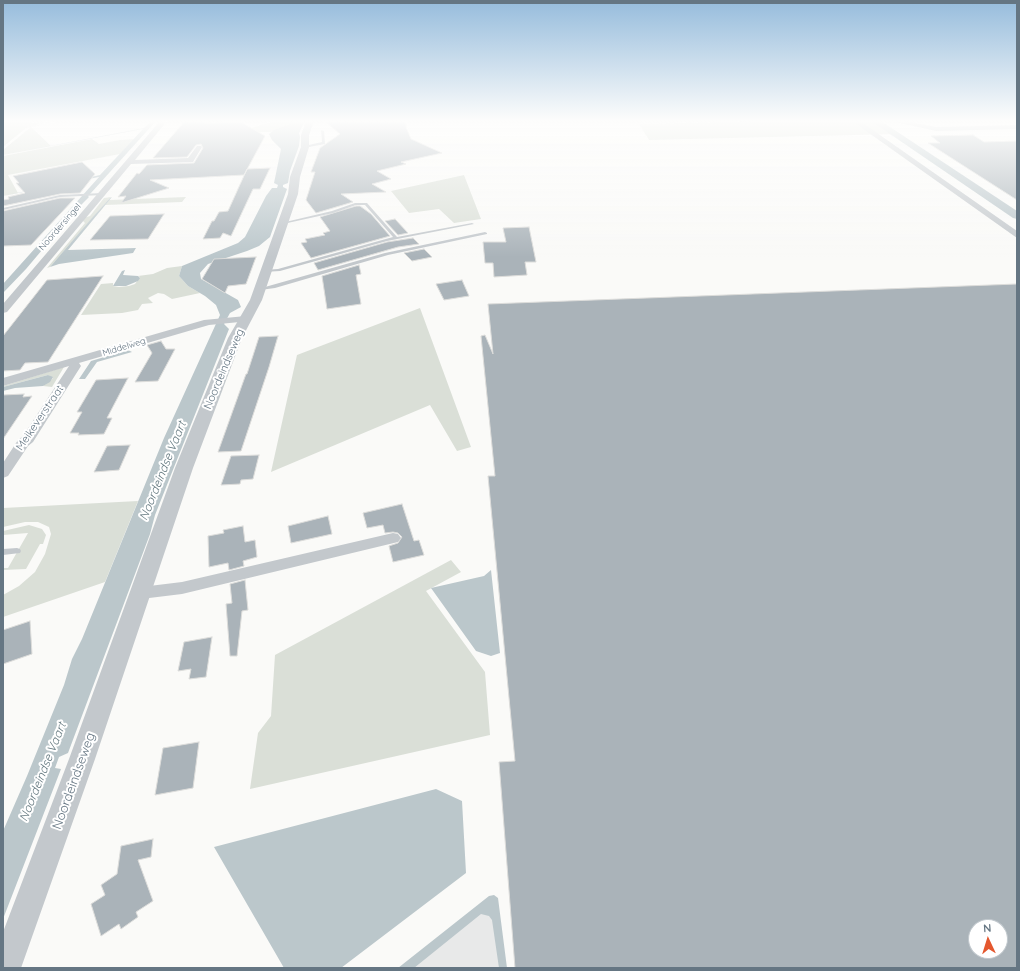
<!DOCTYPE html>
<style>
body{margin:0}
#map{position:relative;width:1020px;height:971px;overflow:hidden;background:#fafaf8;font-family:Quicksand,sans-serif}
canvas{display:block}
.frame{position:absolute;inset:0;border:4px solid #657683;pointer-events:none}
.north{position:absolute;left:968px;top:919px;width:40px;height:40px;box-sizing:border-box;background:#fff;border:1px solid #c1c8cd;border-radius:50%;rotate:356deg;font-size:11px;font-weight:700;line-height:16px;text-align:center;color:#657683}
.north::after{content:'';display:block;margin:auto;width:14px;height:18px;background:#e4572e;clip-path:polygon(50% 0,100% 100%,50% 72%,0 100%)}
</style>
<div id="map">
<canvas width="1020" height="971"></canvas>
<div class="frame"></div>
<div class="north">N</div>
</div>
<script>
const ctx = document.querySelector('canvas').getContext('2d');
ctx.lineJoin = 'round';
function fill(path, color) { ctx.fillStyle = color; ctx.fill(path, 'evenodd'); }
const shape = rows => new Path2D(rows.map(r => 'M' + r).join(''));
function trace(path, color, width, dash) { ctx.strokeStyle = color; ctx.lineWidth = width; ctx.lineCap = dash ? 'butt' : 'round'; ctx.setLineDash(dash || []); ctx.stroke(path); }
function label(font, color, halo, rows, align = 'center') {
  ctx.font = font + ' Quicksand,sans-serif'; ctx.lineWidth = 4; ctx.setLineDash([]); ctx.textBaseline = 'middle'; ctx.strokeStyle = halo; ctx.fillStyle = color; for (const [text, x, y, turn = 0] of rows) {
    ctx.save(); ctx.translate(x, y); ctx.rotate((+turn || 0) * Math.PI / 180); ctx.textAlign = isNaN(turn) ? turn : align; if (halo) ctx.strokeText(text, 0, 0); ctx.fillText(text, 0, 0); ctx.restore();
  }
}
fill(shape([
 [485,906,492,907,501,968,406,968]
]), '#e8e9e9');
fill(shape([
 [3,121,32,121,32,123,50,121,28,127,60,121,26,128,3,147],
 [273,121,292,121,288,125,271,132,240,132],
 [755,121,876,121,895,134,649,140,639,124],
 [31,127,51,146,3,155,3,150],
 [92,139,99,144,120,140,134,139,120,154,8,175,18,193,3,196,3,156],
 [464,175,481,219,454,223,439,209,409,213,391,191],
 [111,197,50,267,47,268,85,223,82,220,83,218,90,216,104,198],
 [186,197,182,202,105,205,109,200],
 [182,266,179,276,188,286,200,293,172,299,164,294,158,293,148,298,153,303,142,304,138,310,122,313,81,315,101,284,113,283,113,286,119,287,129,286,135,284,140,277,138,276,153,274,167,268],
 [420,308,471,447,457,451,430,405,271,472,297,355],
 [64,367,52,387,43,386,53,378,48,375,3,387,3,386],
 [138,501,105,582,3,617,3,595,19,586,35,572,45,554,51,534,49,527,38,522,25,522,3,527,3,508],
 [29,525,42,529,46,535,43,544,40,544,26,569,3,570,3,568,8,568,28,533,3,535,3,531],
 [451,560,461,572,426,591,485,672,490,735,250,789,258,733,271,716,275,655]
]), '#dadfd7');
fill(shape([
 [151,121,156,121,91,193,88,196,89,197,75,211,26,269,3,293,3,284,99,177,3,196,100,175,143,129,3,155,144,128],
 [292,121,305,121,299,133,300,137,299,146,290,171,288,183,283,185,283,187,287,189,270,237,259,246,247,251,208,264,200,273,201,279,238,300,241,307,230,313,224,324,229,329,155,515,150,534,68,753,59,757,55,768,61,769,3,919,3,831,27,776,64,685,72,659,82,639,164,438,220,315,216,305,205,296,188,286,179,276,182,266,238,243,245,237,266,196,272,188,277,188,278,185,274,183,281,149,272,140,269,134,274,130,288,125],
 [112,197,68,250,136,248,133,253,59,264,50,267,92,218,110,198],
 [125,270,123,275,138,276,140,278,138,281,126,286,113,286,122,271],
 [128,350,132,352,97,362,85,379,79,379,91,361],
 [48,375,53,377,50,382,43,386,15,388,3,391,3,387],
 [491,570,500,653,491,656,476,651,431,588,484,576],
 [436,789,462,801,466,873,341,968,284,968,214,847],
 [494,895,498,898,507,968,499,968,492,920,489,916,481,914,414,968,398,968,489,896]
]), '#bbc7cb');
fill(shape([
 [871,121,881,121,1017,211,1017,219,1013,218,871,121]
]), '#bbc7cb');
const building = shape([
 [185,121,205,121,204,123,241,122,265,136,244,175,150,180,169,188,121,203,126,196,118,197,137,173,139,174,147,165,194,163,203,148,201,144,196,145,187,157,153,158,185,121],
 [325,121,406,121,406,127,411,139,442,153,401,162,406,164,377,171,391,179,372,184,386,192,341,194,353,202,316,213,306,200,315,172,311,172,320,148,340,134,325,121],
 [973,135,984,142,1017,141,1017,200,928,143,940,143,931,136,973,135],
 [82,162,95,174,80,193,60,194,3,206,3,200,9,199,8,197,25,193,16,183,19,183,13,176,82,162],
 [270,168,260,189,253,189,231,236,223,233,220,238,203,239,212,221,214,221,219,212,228,211,247,169,270,168],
 [60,198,75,198,31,245,3,246,3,211,60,198],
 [356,206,360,206,371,214,390,236,311,258,301,243,307,242,305,239,325,235,323,233,330,231,320,217,356,206],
 [164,214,148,239,90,240,110,216,164,214],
 [395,219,408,233,398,235,385,221,395,219],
 [529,227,536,262,525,262,527,275,494,277,493,263,485,263,483,242,506,242,503,228,529,227],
 [413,238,419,244,398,247,318,270,314,263,387,242,413,238],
 [424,249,432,257,412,261,404,253,424,249],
 [256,257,246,284,228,286,225,293,202,279,214,259,256,257],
 [359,265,361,274,356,275,361,304,327,309,322,276,359,265],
 [103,276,48,362,25,363,20,370,3,371,3,336,47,280,103,276],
 [462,280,469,296,444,300,436,284,462,280],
 [1017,284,1017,968,515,968,499,762,515,761,488,476,495,476,481,336,485,335,493,354,488,304,1017,284],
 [976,927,1000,927,1000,951,976,951,976,927],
 [278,336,269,367,241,451,218,452,246,374,247,374,259,337,278,336],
 [161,341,166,349,175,349,158,381,135,382,152,353,147,345,161,341],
 [128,378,107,418,112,418,104,434,78,435,79,433,70,433,82,412,77,412,96,380,128,378],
 [24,394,23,397,32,396,3,439,3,395,24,394],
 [130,445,119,470,94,472,107,446,130,445],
 [259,455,253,479,241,480,240,484,221,485,231,456,259,455],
 [402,504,414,541,419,540,424,555,393,562,389,546,398,543,402,537,398,533,393,532,385,533,383,525,367,528,363,513,402,504],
 [328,516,332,534,291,543,288,526,328,516],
 [243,526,245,542,255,540,257,557,243,561,244,566,229,570,228,563,209,567,208,536,224,533,223,530,243,526],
 [245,580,248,610,242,611,237,656,230,656,226,604,232,603,230,584,245,580],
 [30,621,32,654,3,664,3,630,30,621],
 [212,637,206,677,189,679,191,669,178,671,184,642,212,637],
 [199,742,193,788,155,795,163,748,199,742],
 [153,839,151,857,138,860,153,901,136,912,138,917,121,929,119,924,101,936,91,904,105,895,101,885,117,874,121,846,153,839]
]);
fill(building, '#aab3b9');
trace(building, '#dcdcda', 1);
fill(shape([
 [321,130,324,131,325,144,304,148,304,146,322,142,321,130],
 [102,193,104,194,103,195,60,197,3,210,3,208,60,195,102,193],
 [355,203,367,203,397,237,472,223,474,224,387,241,280,271,264,272,264,270,278,269,393,237,365,205,356,205,333,213,283,224,281,223,332,211,355,203],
 [485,232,487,233,487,234,388,255,275,288,260,290,258,289,385,253,485,232],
 [17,548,20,549,21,551,20,553,3,555,3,549,17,548]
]), '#c3c8cc');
fill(shape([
 [160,121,167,121,135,160,188,158,197,146,201,146,202,147,193,162,131,164,7,312,3,313,3,304,160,121],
 [852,121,860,121,1017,231,1017,238,852,121],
 [891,121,906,121,936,127,1017,125,1017,129,936,131,891,121],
 [246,316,250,317,251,319,250,321,209,325,79,363,81,366,33,442,28,446,8,476,3,478,3,463,18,440,23,436,69,366,3,386,3,378,204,320,246,316],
 [393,533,398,534,401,538,398,542,182,594,141,599,135,597,133,593,135,589,141,587,182,582,393,533]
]), '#c3c8cc');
fill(shape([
 [306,121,314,121,309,135,309,147,300,177,298,194,262,300,242,338,193,468,95,759,21,968,3,968,3,932,69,759,175,468,228,338,250,300,288,194,290,177,301,147,301,135,306,121]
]), '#c3c8cc');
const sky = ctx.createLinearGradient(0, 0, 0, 257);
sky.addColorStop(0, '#96bcdc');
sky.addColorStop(0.47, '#fdfdfc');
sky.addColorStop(1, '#fdfdfc00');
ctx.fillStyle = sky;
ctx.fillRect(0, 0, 1020, 257);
label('9px', '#657683', '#fff', [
 ["Noordersingel",60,227,-49],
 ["Middelweg",124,347,-17]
]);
label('11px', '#657683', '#fff', [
 ["Noordeindseweg",224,369,-67],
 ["Meikeverstraat",40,418,-56]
]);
label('italic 12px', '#60757c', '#fff', [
 ["Noordeindse Vaart",163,471,-68],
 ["Noordeindse Vaart",43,772,-68]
]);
label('13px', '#657683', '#fff', [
 ["Noordeindseweg",74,781,-70]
]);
</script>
